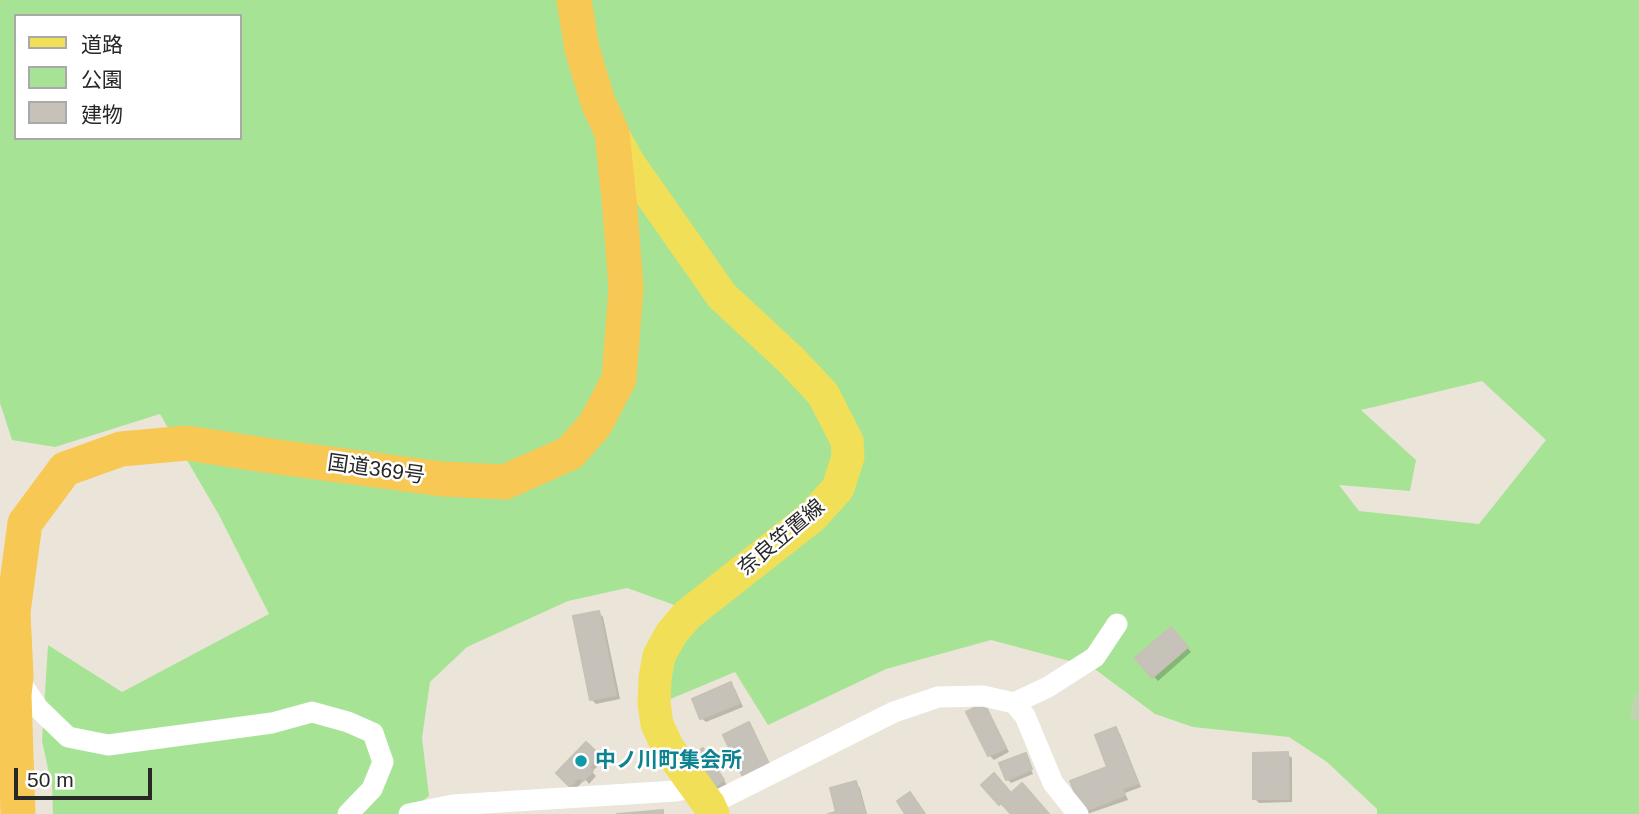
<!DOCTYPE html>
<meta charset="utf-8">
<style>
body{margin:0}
#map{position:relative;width:1639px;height:814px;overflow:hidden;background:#ebe5d9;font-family:Arial,"Noto Sans JP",sans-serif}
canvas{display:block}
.legend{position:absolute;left:14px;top:14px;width:228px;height:126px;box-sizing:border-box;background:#fff;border:2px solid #a9a9a9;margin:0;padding:9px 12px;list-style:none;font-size:21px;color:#282828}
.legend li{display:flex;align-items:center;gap:14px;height:35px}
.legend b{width:35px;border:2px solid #a9a9a9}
.scale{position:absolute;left:14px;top:768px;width:138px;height:32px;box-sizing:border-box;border:4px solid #282828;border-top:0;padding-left:9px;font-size:21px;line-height:24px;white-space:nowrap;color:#282828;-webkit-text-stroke:5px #fff;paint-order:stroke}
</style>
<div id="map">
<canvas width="1639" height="814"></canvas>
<ul class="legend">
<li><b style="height:9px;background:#f2df58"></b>道路</li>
<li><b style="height:19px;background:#a7e395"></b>公園</li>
<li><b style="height:19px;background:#c6c2b9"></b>建物</li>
</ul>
<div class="scale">50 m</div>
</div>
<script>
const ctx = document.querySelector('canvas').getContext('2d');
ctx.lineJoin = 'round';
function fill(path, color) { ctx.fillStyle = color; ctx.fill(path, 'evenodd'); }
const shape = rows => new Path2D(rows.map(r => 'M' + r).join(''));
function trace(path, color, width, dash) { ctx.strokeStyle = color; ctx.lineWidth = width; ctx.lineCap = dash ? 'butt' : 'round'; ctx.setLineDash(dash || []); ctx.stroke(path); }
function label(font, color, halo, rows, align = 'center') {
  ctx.font = font + ' Arial,"Noto Sans JP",sans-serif'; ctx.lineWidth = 5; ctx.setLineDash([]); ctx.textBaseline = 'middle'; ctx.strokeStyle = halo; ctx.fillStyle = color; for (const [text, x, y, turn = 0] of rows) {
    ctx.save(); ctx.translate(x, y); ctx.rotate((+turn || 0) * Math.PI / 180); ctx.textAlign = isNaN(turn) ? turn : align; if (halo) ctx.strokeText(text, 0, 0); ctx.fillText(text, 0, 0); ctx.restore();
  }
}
fill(shape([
 [0,0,1639,0,1639,814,1377,814,1377,809,1327,762,1289,737,1193,727,1155,714,1092,667,991,640,886,669,768,725,735,672,668,700,669,661,703,617,669,603,627,588,568,601,467,647,430,682,422,738,429,796,406,814,53,814,52,787,42,741,48,645,122,692,269,614,219,515,160,414,55,447,12,440,0,403],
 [16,16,240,16,240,138,16,138],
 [1482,381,1546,440,1479,524,1359,511,1339,485,1410,491,1416,460,1361,410]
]), '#a7e395');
fill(shape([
 [1639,693,1639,722,1629,717,1635,694]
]), '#bed5b0');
fill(shape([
 [599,613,603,617,620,699,596,704,591,699],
 [1175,633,1191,652,1158,681,1137,658],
 [731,684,735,689,743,707,706,722,701,718],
 [984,706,988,710,1009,752,994,760,989,755],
 [749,725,753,729,773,771,750,782],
 [1116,729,1120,734,1141,787,1125,793,1128,800,1087,814,1083,811,1109,768],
 [586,744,603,760,592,772,596,776,589,784,585,779,575,790,559,773],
 [707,754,727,785,717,792],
 [1287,754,1292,758,1292,802,1259,803,1255,799],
 [1026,755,1028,758,1026,758,1033,774,1011,783,1007,779],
 [856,783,860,788,867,814,834,814,838,813]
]), '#0003');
const building = shape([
 [599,611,616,695,590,700,573,616,599,611],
 [1171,627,1188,647,1152,678,1135,658,1171,627],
 [731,682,739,703,700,719,692,699,731,682],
 [984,703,1006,748,988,756,966,712,984,703],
 [749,722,770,766,744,779,723,735,749,722],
 [1116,727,1138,783,1122,789,1125,795,1082,812,1070,781,1107,767,1095,735,1116,727],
 [586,742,600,755,589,767,593,771,583,781,579,777,570,787,556,773,586,742],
 [703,748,724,780,711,789,690,756,703,748],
 [1288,752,1289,799,1253,799,1253,753,1288,752],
 [1026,753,1032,769,1006,780,999,763,1026,753],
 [994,773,1011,793,1022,783,1049,814,1011,814,1001,803,999,805,981,785,994,773],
 [856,781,865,814,828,814,836,812,830,788,856,781],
 [910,792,925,814,905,814,897,801,910,792],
 [663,810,663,814,617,814,618,814,663,810]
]);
fill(building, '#c6c2b9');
trace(building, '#c6c2b3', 2);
trace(shape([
 [16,676,38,708,68,737,108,745,272,723,312,712,348,722,373,733,383,762,372,789,348,814],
 [1014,703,1048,687,1095,657,1117,624],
 [709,805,894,712,938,697,983,696,1014,703,1025,716,1053,783,1078,814],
 [409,814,453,805,676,791,696,787]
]), '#fff', 21);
trace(shape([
 [612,133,630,165,722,296,791,360,823,394,847,441,848,457,838,488,813,516,687,615,671,634,659,656,655,678,654,703,657,724,668,748,709,805,713,814]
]), '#f2df58', 33);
trace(shape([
 [18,814,14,695,16,676,13,612,25,523,65,469,121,449,187,443,271,456,442,479,505,482,570,453,595,425,619,379,626,288,620,209,612,133,598,102,582,49,574,0]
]), '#f8c854', 35);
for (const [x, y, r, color] of [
 [581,761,7,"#0f9aa8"]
]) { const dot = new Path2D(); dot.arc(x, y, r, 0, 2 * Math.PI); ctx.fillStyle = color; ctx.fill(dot); trace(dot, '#fff', 2.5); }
label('21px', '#282828', '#fff', [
 ["国道369号",376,470,8],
 ["奈良笠置線",782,538,-40]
]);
label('bold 21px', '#0d838f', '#fff', [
 ["中ノ川町集会所",595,761]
], 'left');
</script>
